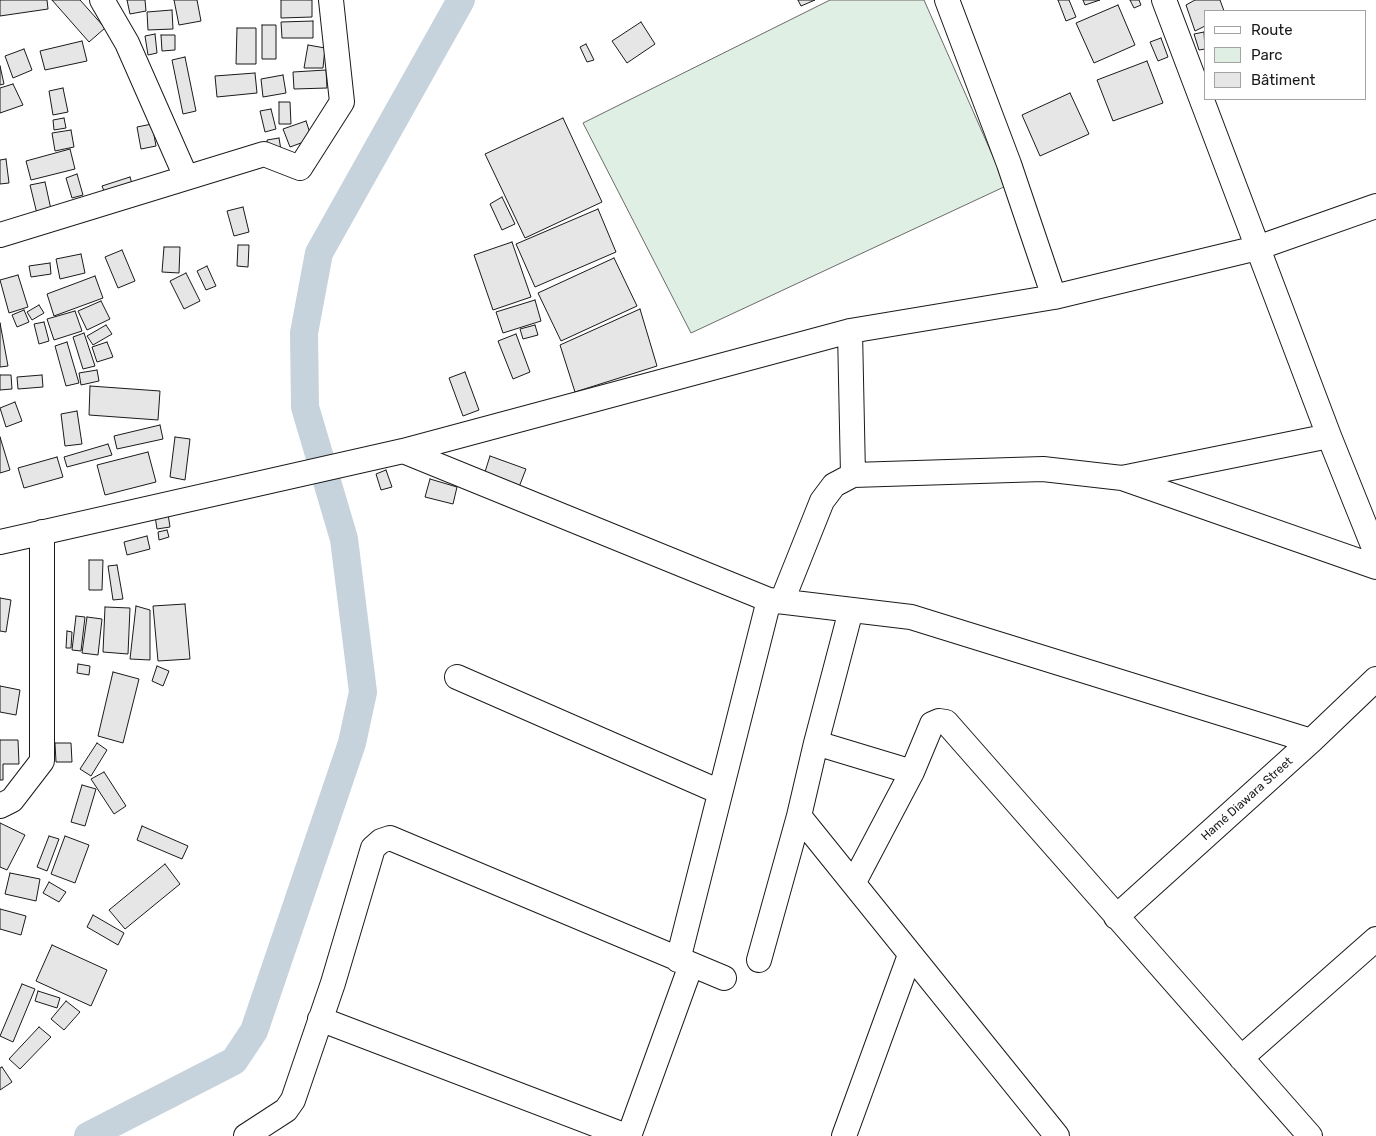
<!DOCTYPE html>
<meta charset="utf-8">
<style>
body{margin:0}
#map{position:relative;width:1376px;height:1136px;overflow:hidden;background:#fff;font-family:Rubik,sans-serif}
canvas{display:block}
.legend{position:absolute;left:1204px;top:10px;width:162px;height:90px;box-sizing:border-box;background:#fff;border:1px solid #a3a3a3;margin:0;padding:6px 9px;list-style:none;font-size:15px;color:#1a1a1a}
.legend li{display:flex;align-items:center;gap:10px;height:25px}
.legend b{width:25px;border:1px solid #a3a3a3}
</style>
<div id="map">
<canvas width="1376" height="1136"></canvas>
<ul class="legend">
<li><b style="height:6px;background:#fff"></b>Route</li>
<li><b style="height:14px;background:#e0efe3"></b>Parc</li>
<li><b style="height:14px;background:#e6e6e6"></b>Bâtiment</li>
</ul>
</div>
<script>
const ctx = document.querySelector('canvas').getContext('2d');
ctx.lineJoin = 'round';
function fill(path, color) { ctx.fillStyle = color; ctx.fill(path, 'evenodd'); }
const shape = rows => new Path2D(rows.map(r => 'M' + r).join(''));
function trace(path, color, width, dash) { ctx.strokeStyle = color; ctx.lineWidth = width; ctx.lineCap = dash ? 'butt' : 'round'; ctx.setLineDash(dash || []); ctx.stroke(path); }
function label(font, color, halo, rows, align = 'center') {
  ctx.font = font + ' Rubik,sans-serif'; ctx.lineWidth = 4; ctx.setLineDash([]); ctx.textBaseline = 'middle'; ctx.strokeStyle = halo; ctx.fillStyle = color; for (const [text, x, y, turn = 0] of rows) {
    ctx.save(); ctx.translate(x, y); ctx.rotate((+turn || 0) * Math.PI / 180); ctx.textAlign = isNaN(turn) ? turn : align; if (halo) ctx.strokeText(text, 0, 0); ctx.fillText(text, 0, 0); ctx.restore();
  }
}
const green = shape([
 [830,0,924,0,1006,186,691,333,583,123,830,0]
]);
fill(green, '#e0efe3');
trace(green, '#6a6a6a', 1);
trace(shape([
 [88,1136,234,1061,254,1031,352,743,363,692,344,539,305,407,304,333,319,253,461,0]
]), '#c6d2dc', 28);
const building = shape([
 [0,0,47,0,48,9,0,16,0,0],
 [52,0,80,0,105,28,89,42,52,0],
 [127,0,145,0,146,11,130,14,127,0],
 [174,0,197,0,201,21,179,25,174,0],
 [281,0,312,0,312,17,281,18,281,0],
 [798,0,815,0,801,6,798,0],
 [1058,0,1069,0,1076,17,1066,21,1058,0],
 [1083,0,1100,0,1085,5,1083,0],
 [1130,0,1139,0,1141,5,1134,8,1130,0],
 [1195,0,1220,0,1224,11,1205,11,1205,26,1195,31,1186,5,1195,0],
 [1118,5,1135,45,1094,63,1076,23,1118,5],
 [172,10,173,29,148,30,147,12,172,10],
 [313,21,313,38,282,38,281,22,313,21],
 [641,22,655,44,627,63,612,41,641,22],
 [262,25,276,25,276,59,262,59,262,25],
 [237,28,256,28,256,64,236,64,237,28],
 [1204,32,1205,49,1199,50,1194,34,1204,32],
 [155,34,157,53,148,55,145,36,155,34],
 [161,35,175,35,175,50,162,51,161,35],
 [1161,38,1168,57,1158,61,1150,42,1161,38],
 [82,41,87,61,45,70,40,51,82,41],
 [586,44,594,60,587,62,580,47,586,44],
 [308,45,325,48,323,68,304,68,308,45],
 [24,49,32,70,13,78,5,56,24,49],
 [185,57,196,111,183,114,172,60,185,57],
 [1147,61,1163,103,1113,121,1097,80,1147,61],
 [0,66,4,84,0,85,0,66],
 [326,70,327,88,294,89,293,72,326,70],
 [255,73,257,93,217,97,215,76,255,73],
 [283,75,286,93,263,97,261,79,283,75],
 [13,84,23,105,0,113,0,88,13,84],
 [63,88,68,112,53,115,49,91,63,88],
 [1070,93,1089,134,1040,156,1022,115,1070,93],
 [279,102,290,102,291,124,279,124,279,102],
 [271,109,276,129,265,132,260,111,271,109],
 [64,118,66,128,54,130,53,120,64,118],
 [563,118,602,202,525,238,485,154,563,118],
 [306,121,312,139,290,147,283,129,306,121],
 [152,124,156,146,141,149,137,127,152,124],
 [71,130,74,147,55,151,52,133,71,130],
 [279,138,281,150,268,151,267,140,279,138],
 [70,149,75,169,31,180,26,161,70,149],
 [6,159,9,183,0,184,0,160,6,159],
 [77,174,83,195,72,198,66,178,77,174],
 [130,177,133,187,106,196,102,186,130,177],
 [45,182,52,214,38,218,30,185,45,182],
 [502,197,515,224,502,230,490,204,502,197],
 [243,207,249,232,234,236,227,211,243,207],
 [598,209,616,252,535,287,516,244,598,209],
 [512,242,531,297,493,310,474,255,512,242],
 [238,245,249,245,248,267,237,266,238,245],
 [164,247,180,247,179,273,162,272,164,247],
 [122,250,135,281,118,288,105,257,122,250],
 [81,254,85,273,60,279,56,259,81,254],
 [614,258,637,306,561,341,538,293,614,258],
 [50,263,51,274,31,277,29,266,50,263],
 [207,266,216,286,206,290,197,271,207,266],
 [186,273,200,301,184,309,170,281,186,273],
 [18,275,28,307,9,313,0,280,18,275],
 [95,276,103,298,54,316,47,294,95,276],
 [535,300,541,321,503,333,496,312,535,300],
 [101,301,110,319,87,330,78,311,101,301],
 [39,305,44,313,32,320,27,312,39,305],
 [640,309,657,366,575,392,560,345,640,309],
 [24,310,29,322,17,327,12,315,24,310],
 [75,311,82,331,54,340,47,319,75,311],
 [44,322,49,341,39,344,34,324,44,322],
 [0,323,8,366,0,367,0,323],
 [106,325,112,334,93,345,87,336,106,325],
 [535,325,538,335,523,339,520,329,535,325],
 [84,333,95,366,83,369,73,337,84,333],
 [516,334,530,372,513,379,498,341,516,334],
 [67,342,79,383,66,386,55,346,67,342],
 [107,342,113,357,97,362,92,347,107,342],
 [97,370,99,381,81,385,79,373,97,370],
 [465,372,479,410,463,416,449,378,465,372],
 [0,375,11,375,12,389,0,390,0,375],
 [42,375,43,387,18,389,17,377,42,375],
 [90,386,160,391,158,420,89,415,90,386],
 [15,402,22,421,6,427,0,408,15,402],
 [77,411,82,444,65,446,61,414,77,411],
 [160,425,163,439,117,449,114,436,160,425],
 [0,437,10,470,0,473,0,437],
 [175,437,190,439,185,480,170,477,175,437],
 [108,444,112,455,67,467,64,457,108,444],
 [148,452,156,482,105,495,97,465,148,452],
 [490,456,526,469,519,487,484,475,490,456],
 [57,457,63,477,24,488,18,468,57,457],
 [386,470,392,487,381,490,376,474,386,470],
 [430,479,457,487,453,504,425,497,430,479],
 [168,514,170,527,157,529,155,516,168,514],
 [167,530,169,537,159,540,158,532,167,530],
 [147,536,150,549,127,555,124,542,147,536],
 [89,560,103,560,102,590,89,590,89,560],
 [117,565,123,599,113,600,108,566,117,565],
 [0,598,11,600,6,632,0,631,0,598],
 [185,604,190,659,158,661,153,606,185,604],
 [136,606,150,610,150,660,130,659,136,606],
 [105,607,130,608,128,654,103,652,105,607],
 [76,616,85,617,81,651,72,650,76,616],
 [87,617,102,619,98,655,82,653,87,617],
 [67,631,72,632,71,648,66,648,67,631],
 [78,664,90,666,89,675,77,673,78,664],
 [157,666,169,671,163,686,152,681,157,666],
 [113,672,139,679,123,743,98,736,113,672],
 [0,686,20,690,16,715,0,712,0,686],
 [0,740,18,740,19,764,3,764,3,780,0,780,0,740],
 [55,743,71,743,72,762,56,762,55,743],
 [97,743,107,750,91,776,80,769,97,743],
 [104,772,126,806,114,814,91,779,104,772],
 [82,785,96,789,85,826,71,822,82,785],
 [0,823,25,835,7,870,0,867,0,823],
 [142,826,188,846,182,859,137,840,142,826],
 [49,836,59,839,47,871,37,867,49,836],
 [65,836,89,845,75,883,51,874,65,836],
 [165,864,180,884,125,929,109,910,165,864],
 [10,873,40,879,36,901,5,894,10,873],
 [49,882,66,892,59,902,43,893,49,882],
 [0,909,26,916,21,935,0,929,0,909],
 [93,915,124,933,118,945,87,927,93,915],
 [52,945,107,970,91,1006,36,981,52,945],
 [22,984,35,989,13,1042,0,1036,22,984],
 [38,991,60,998,57,1008,35,1001,38,991],
 [66,1001,80,1012,64,1030,51,1019,66,1001],
 [39,1027,51,1037,20,1069,9,1059,39,1027],
 [2,1067,12,1082,0,1090,0,1068,2,1067]
]);
fill(building, '#e6e6e6');
trace(building, '#1a1a1a', 1);
const street = shape([
 [102,0,127,43,186,177],
 [947,0,1009,164,1054,297],
 [1164,0,1329,436,1376,553],
 [0,235,264,154,300,168,342,102,331,0],
 [850,331,853,475],
 [403,451,769,600,911,617,1311,741],
 [1122,478,1329,436],
 [0,542,403,451,850,331,1054,297,1257,248,1376,206],
 [782,601,822,501,834,485,853,475,1043,469,1122,478,1376,567],
 [457,677,720,792],
 [816,743,912,772],
 [0,806,12,800,42,761,42,532],
 [799,816,1057,1136],
 [854,882,912,772,932,724,939,721,946,722,1310,1136],
 [1116,917,1311,741,1376,679],
 [678,960,769,600],
 [759,960,799,816,816,743,851,610],
 [320,1019,626,1136],
 [1241,1058,1376,939],
 [246,1136,286,1110,293,1100,333,983,373,848,381,841,390,838,724,978],
 [629,1136,691,965],
 [844,1136,910,955]
]);
trace(street, '#1a1a1a', 26);
trace(street, '#fff', 24);
label('12px', '#1a1a1a', '#fff', [
 ["Hamé Diawara Street",1247,799,-42]
]);
</script>
